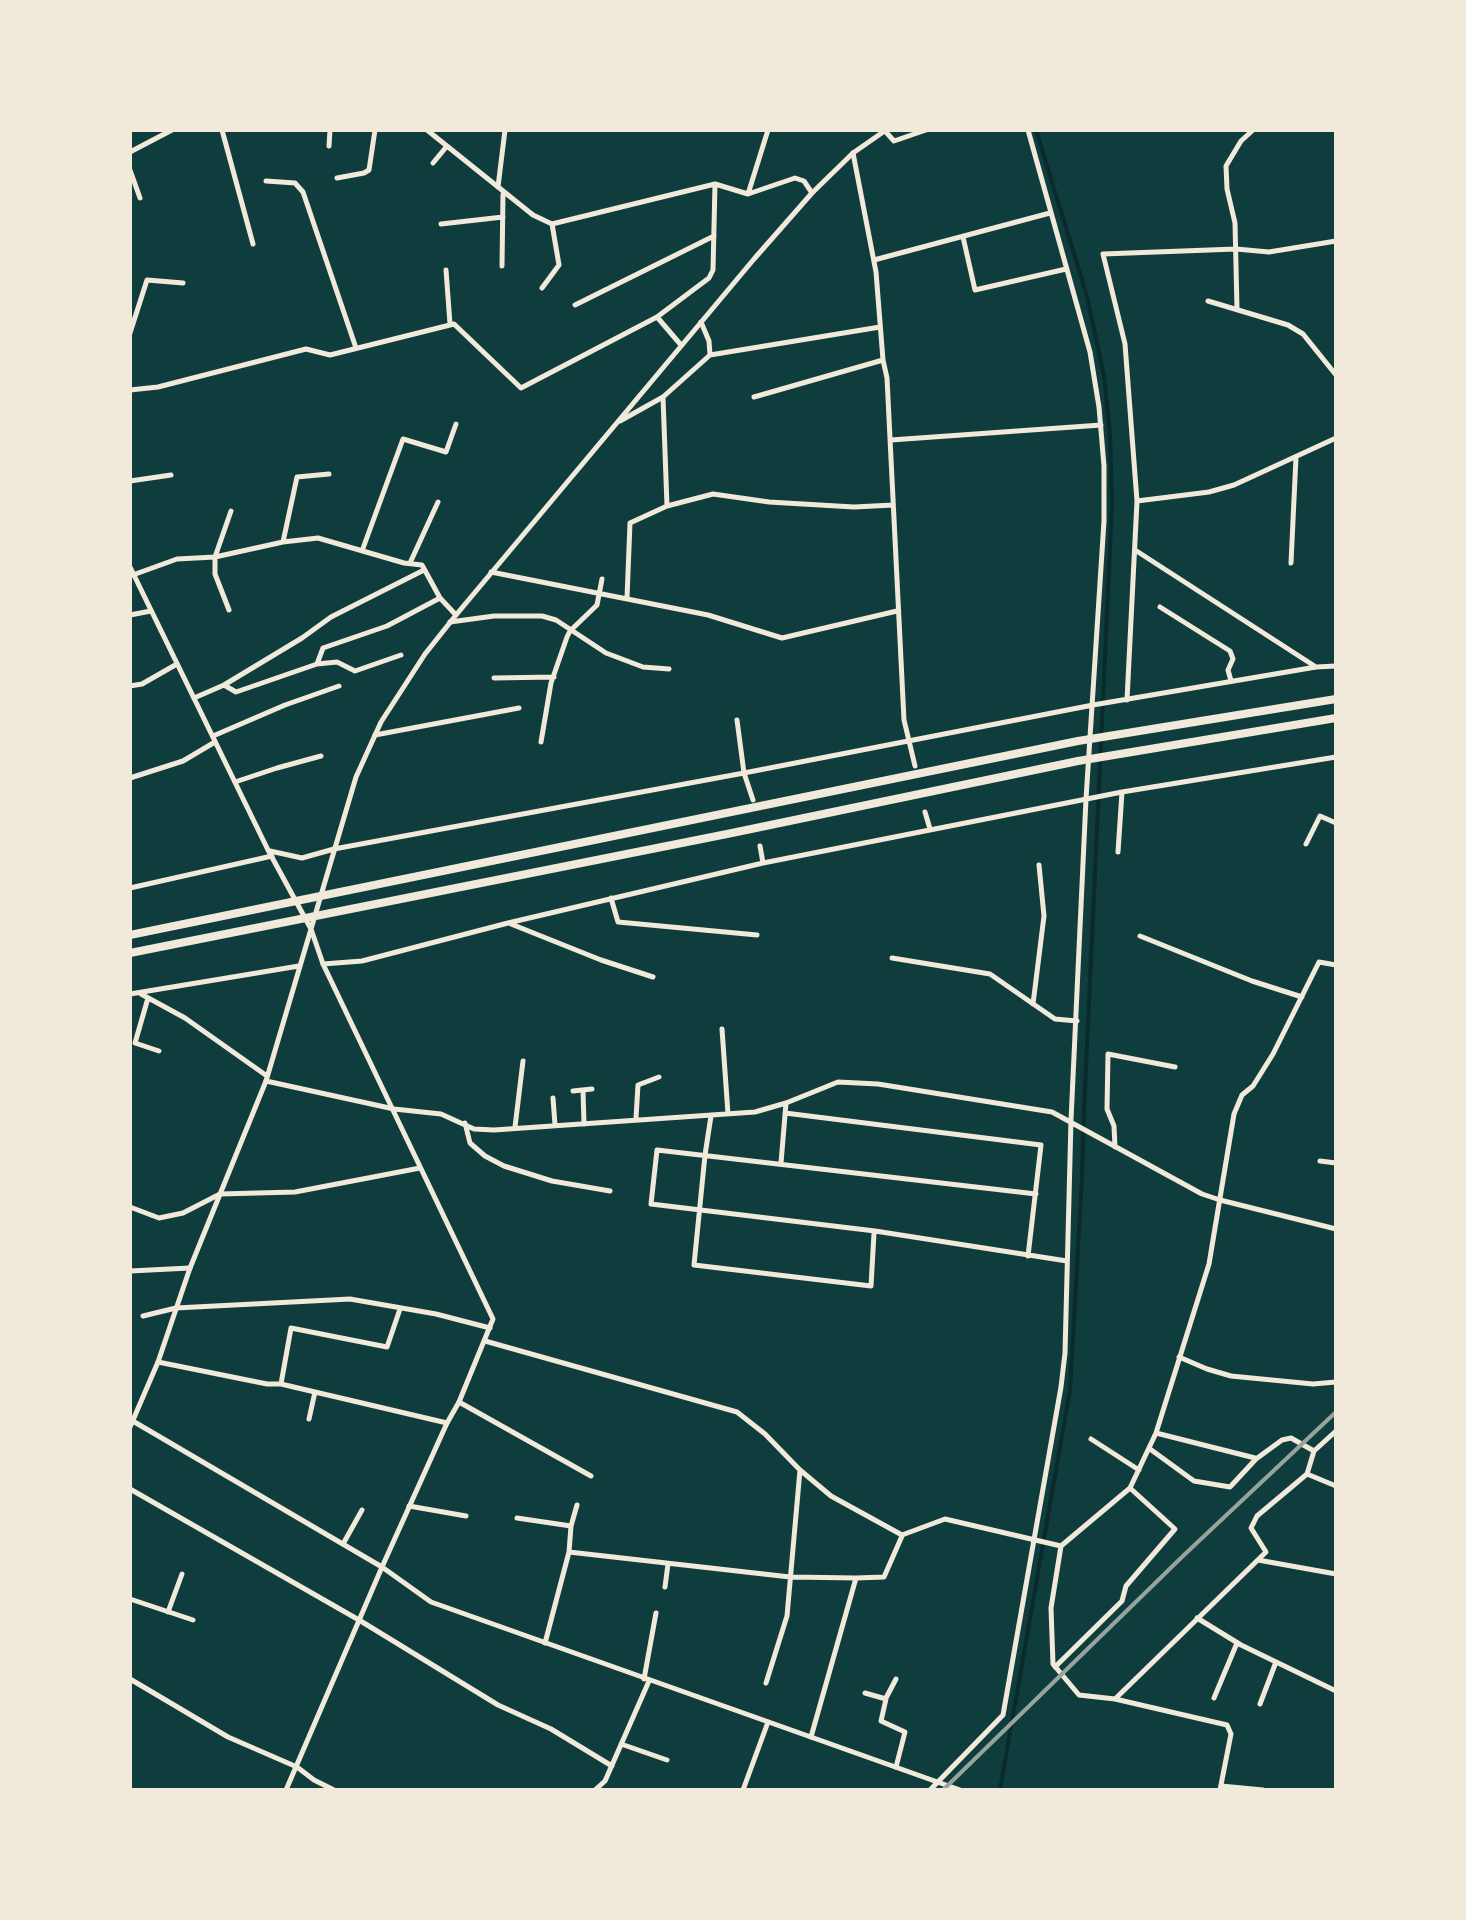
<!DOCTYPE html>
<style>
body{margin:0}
#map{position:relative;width:1466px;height:1920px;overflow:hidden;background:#0f3d3e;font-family:"Nunito Sans",sans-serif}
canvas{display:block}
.frame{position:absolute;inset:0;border:132px solid #f1e9da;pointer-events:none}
</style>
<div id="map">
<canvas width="1466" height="1920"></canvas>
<div class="frame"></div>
</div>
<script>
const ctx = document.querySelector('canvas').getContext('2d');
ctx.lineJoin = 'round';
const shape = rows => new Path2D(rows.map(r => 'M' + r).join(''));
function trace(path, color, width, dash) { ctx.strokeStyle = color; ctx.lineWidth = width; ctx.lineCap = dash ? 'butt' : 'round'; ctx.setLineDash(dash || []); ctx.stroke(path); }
trace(shape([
 [1000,1790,1070,1390,1082,1177,1084,1110,1112,505,1110,434,1104,376,1087,296,1036,130]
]), '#0a2a2b', 4);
trace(shape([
 [222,130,253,244],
 [427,130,533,215,552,224,715,184,748,194,795,178,804,181,812,193],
 [885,131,894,141,926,130],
 [329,146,330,130],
 [130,152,172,130],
 [853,153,876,272,883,360,887,378,904,720,915,766],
 [433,163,447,146],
 [130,170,140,198],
 [337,178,364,173,369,170,375,130],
 [266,181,295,183,303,192,356,348],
 [498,187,505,130],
 [748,194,768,130],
 [441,224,503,217],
 [963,237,975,290,1066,269],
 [874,260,1050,213],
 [502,266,503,194],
 [446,270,450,324],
 [542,288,559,265,552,224],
 [1208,301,1288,325,1303,334,1336,375],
 [575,305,714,236],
 [1237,309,1235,223,1227,189,1226,166,1241,141,1253,130],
 [657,317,681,345],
 [130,333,147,280,183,283],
 [710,355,880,327],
 [130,390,158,387,306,349,330,355,454,324,521,388,657,317,709,278,713,270,715,184],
 [754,397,883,360],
 [620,421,663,397,710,355,709,341,701,322],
 [891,440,1101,425],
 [130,481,171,475],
 [1137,501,1125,344,1103,254,1236,249,1269,252,1336,241],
 [667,506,713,494,769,502,854,507,893,505],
 [283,542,297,477,329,474],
 [1135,550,1316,667],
 [362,551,403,439,446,452,456,424],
 [410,563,438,502],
 [1291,563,1296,457],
 [491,572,708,615,782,638,897,611],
 [130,576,177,559,215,557,283,542,318,538,404,563,422,565,440,598,456,615],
 [627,598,630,523,667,506,663,397],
 [1160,607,1230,651,1233,659,1228,670,1231,681],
 [229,610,215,574,215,557,231,511],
 [130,615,151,611],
 [450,622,494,616,542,616,556,620,606,653,643,667,669,669],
 [317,664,323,648,387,626,440,598],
 [494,678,554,677],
 [224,685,302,638,331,617,424,570],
 [130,686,142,684,177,664],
 [194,698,224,685,236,692,317,664,337,662,355,671,401,655],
 [1127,700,1137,501,1209,492,1234,485,1336,438],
 [737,720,744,773,753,800],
 [375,735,519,708],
 [213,736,285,705,339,686],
 [541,742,551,683,567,637,570,631,597,605,602,579],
 [130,778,183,761,215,742],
 [235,782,277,768,321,756],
 [925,812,930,829],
 [1306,844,1320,816,1336,823],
 [760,846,763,863],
 [334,849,744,773,1093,705,1316,667,1336,666],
 [1118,852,1122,792],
 [130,888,272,856],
 [611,898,618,922,757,935],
 [511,924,601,960,653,977],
 [1140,936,1252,981,1302,997],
 [892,958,990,974,1055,1019,1077,1021],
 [323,964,362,961,508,923,763,863,1122,792,1336,757],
 [130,994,299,966],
 [141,994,185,1018,267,1076],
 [148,998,135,1043,159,1051],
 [1033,1004,1044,916,1039,865],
 [722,1029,728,1114],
 [266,1081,394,1109,441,1114,474,1129,494,1130,755,1112,786,1103,838,1082,878,1084,1052,1112,1202,1194,1220,1200,1336,1229],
 [583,1090,584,1124],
 [573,1091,592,1089],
 [553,1098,555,1125],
 [785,1113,1041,1145,1028,1256],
 [711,1116,705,1155,694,1265,871,1286,874,1233],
 [636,1118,638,1085,659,1077],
 [465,1123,470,1143,485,1156,504,1166,552,1181,610,1191],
 [515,1127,523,1061],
 [1115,1147,1114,1126,1107,1109,1108,1054,1175,1067],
 [1320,1161,1336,1163],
 [781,1163,786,1103],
 [1036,1194,657,1150,651,1204,875,1231,1067,1261],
 [130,1207,159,1218,183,1213,220,1194,295,1192,420,1168],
 [130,1271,190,1268],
 [143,1316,176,1308,350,1299,436,1314,490,1328],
 [485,1341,737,1412,765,1434,800,1470,831,1496,902,1535,945,1519,1061,1546],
 [1179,1357,1207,1369,1231,1376,1313,1384,1336,1382],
 [158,1362,267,1384,281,1384,447,1423],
 [281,1384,291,1328,387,1347,400,1309],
 [459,1402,591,1476],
 [309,1419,315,1392],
 [1156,1433,1255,1458],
 [1091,1439,1139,1470],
 [1150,1449,1194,1481,1230,1487,1256,1459,1282,1440,1291,1438,1314,1451],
 [1307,1474,1314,1451,1336,1431],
 [130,1489,359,1620,498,1705,551,1729,612,1766],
 [409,1506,466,1516],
 [517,1518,571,1526],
 [343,1544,362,1510],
 [569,1552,790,1577,856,1578,884,1577,902,1536],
 [1258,1560,1336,1574],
 [665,1587,668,1564],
 [130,1599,193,1620],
 [168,1612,182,1574],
 [1197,1618,1241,1645,1336,1691],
 [545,1643,569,1552,571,1526,577,1505],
 [1055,1667,1122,1601,1126,1586,1175,1529,1130,1488],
 [130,1679,228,1737,297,1767,314,1780,334,1790],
 [644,1679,656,1613],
 [766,1683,787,1616,800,1470],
 [865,1693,886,1699,881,1721,905,1732,896,1767],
 [886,1698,896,1679],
 [1214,1698,1237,1643],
 [1115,1699,1266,1552,1251,1528,1257,1516,1307,1474,1336,1486],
 [1260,1704,1276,1662],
 [811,1737,856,1578],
 [621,1744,667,1760],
 [1221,1786,1263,1790],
 [595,1790,605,1781,649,1681],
 [743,1790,768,1722],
 [930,1790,1003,1715,1061,1387,1065,1353,1071,1120,1086,799,1104,521,1104,466,1099,407,1090,352,1028,130],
 [1220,1790,1231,1734,1227,1725,1115,1699,1079,1695,1053,1664,1051,1608,1061,1546,1130,1488,1156,1433,1209,1264,1234,1114,1242,1095,1253,1086,1273,1054,1319,962,1336,965]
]), '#f1e9da', 5);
trace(shape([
 [130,567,268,850,311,929,323,964,493,1319,459,1402,447,1423,382,1567,286,1790],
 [270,851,302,858,334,849],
 [131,1420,382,1567,431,1602,960,1790],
 [130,1427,158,1362,190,1268,266,1081,356,777,381,722,425,654,456,615,754,259,812,193,853,153,886,130]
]), '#f1e9da', 5);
trace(shape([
 [130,935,1078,741,1336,699],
 [130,953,727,834,1078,761,1336,718]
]), '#f1e9da', 8);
trace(shape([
 [943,1790,1184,1555,1336,1412]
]), '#97a49c', 4);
</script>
